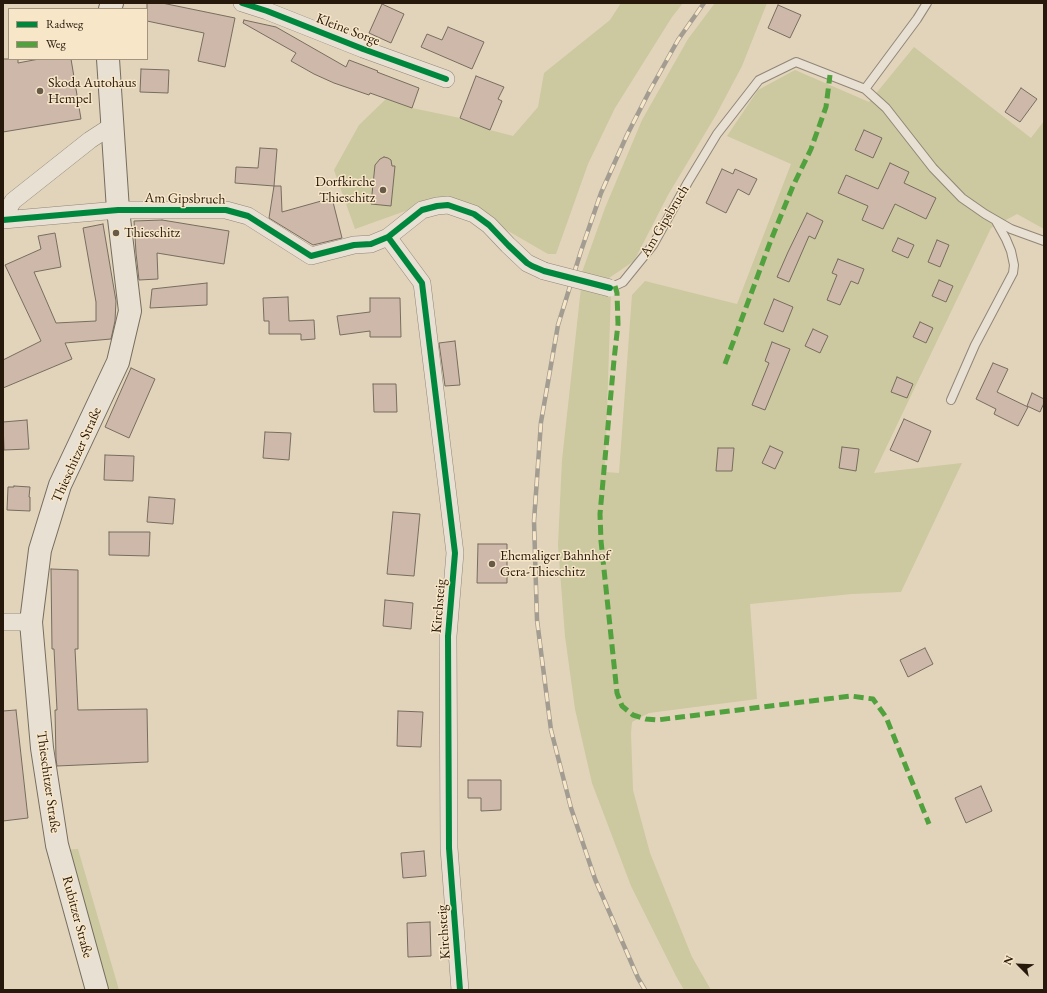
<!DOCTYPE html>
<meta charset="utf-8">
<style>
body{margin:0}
#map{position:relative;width:1047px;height:993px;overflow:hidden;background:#e2d4ba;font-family:"EB Garamond",serif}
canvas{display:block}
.frame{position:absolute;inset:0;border:4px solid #27180c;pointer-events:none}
.legend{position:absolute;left:8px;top:8px;width:140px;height:52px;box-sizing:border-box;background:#f7e6c8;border:1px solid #a4947d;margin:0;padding:5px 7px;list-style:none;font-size:12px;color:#27180c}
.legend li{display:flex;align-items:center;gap:8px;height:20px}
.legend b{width:20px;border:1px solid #a4947d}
.north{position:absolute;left:999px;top:945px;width:40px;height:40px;-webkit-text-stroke:3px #f7e6c8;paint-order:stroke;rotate:294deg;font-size:11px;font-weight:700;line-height:16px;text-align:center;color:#27180c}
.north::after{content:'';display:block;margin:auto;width:14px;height:18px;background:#27180c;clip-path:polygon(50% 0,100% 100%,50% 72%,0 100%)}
</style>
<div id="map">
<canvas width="1047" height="993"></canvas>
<div class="frame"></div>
<ul class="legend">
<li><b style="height:5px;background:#00873e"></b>Radweg</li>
<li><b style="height:5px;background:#51a13e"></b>Weg</li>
</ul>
<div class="north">N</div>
</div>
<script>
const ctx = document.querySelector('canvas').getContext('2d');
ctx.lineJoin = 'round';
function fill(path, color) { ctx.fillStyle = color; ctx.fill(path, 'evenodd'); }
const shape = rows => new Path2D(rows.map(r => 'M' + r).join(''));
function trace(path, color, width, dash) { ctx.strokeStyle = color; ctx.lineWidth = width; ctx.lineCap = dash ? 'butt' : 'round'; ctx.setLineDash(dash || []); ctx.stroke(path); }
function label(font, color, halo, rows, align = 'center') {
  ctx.font = font + ' "EB Garamond",serif'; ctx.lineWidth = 3; ctx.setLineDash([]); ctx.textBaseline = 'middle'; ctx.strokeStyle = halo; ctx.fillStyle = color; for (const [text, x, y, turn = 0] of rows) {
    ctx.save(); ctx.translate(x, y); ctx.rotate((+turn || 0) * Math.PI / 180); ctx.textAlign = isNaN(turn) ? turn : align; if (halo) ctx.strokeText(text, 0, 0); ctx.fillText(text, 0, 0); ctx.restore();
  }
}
fill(shape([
 [621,3,683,3,672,17,615,108,588,164,556,254,548,254,470,209,422,205,355,229,334,170,359,125,386,99,412,108,460,118,490,130,513,136,538,107,544,73,610,20],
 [715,3,767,3,742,66,716,115,668,195,634,261,606,280,581,275,605,208,642,120,688,39],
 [914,47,1031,138,1044,121,1044,229,1017,214,991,228,874,473,962,463,901,592,852,594,750,604,757,699,649,713,632,722,631,733,633,790,650,853,692,957,711,990,684,990,676,976,631,886,592,783,575,709,565,636,558,545,562,460,581,288,611,290,605,472,619,473,632,295,645,281,737,304,791,164,727,136,758,90,795,70,869,102],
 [78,849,119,990,88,990,47,851]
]), '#ccc89f');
const building = shape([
 [147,3,162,3,235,18,225,67,198,61,204,33,147,21,147,3],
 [382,4,404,14,391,43,369,33,382,4],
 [778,5,801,15,790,38,768,28,778,5],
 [244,20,276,27,346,67,349,60,378,71,377,72,419,88,412,108,370,93,369,95,334,83,314,74,291,61,296,53,243,23,244,20],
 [448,27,484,42,472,69,421,47,427,34,442,40,448,27],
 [3,59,18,59,18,63,39,59,71,59,81,119,3,132,3,59],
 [141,69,169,70,168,93,140,92,141,69],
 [476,76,504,87,498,99,502,101,490,130,460,118,476,76],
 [1021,88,1037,99,1020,122,1005,112,1021,88],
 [864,130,882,138,873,158,855,150,864,130],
 [260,148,277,149,274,186,281,186,282,212,332,198,342,238,313,245,269,218,274,186,235,183,236,167,258,168,260,148],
 [384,157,388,158,391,160,392,166,395,166,391,206,371,204,375,165,380,159,384,157],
 [890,163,909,172,904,183,936,198,926,219,895,204,883,229,862,220,868,206,838,193,846,175,878,189,890,163],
 [722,169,733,174,735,169,757,179,749,195,738,189,726,213,706,203,722,169],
 [807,213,823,221,815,239,809,236,789,282,777,277,788,252,807,213],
 [162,220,229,231,224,264,157,253,158,279,139,280,136,253,134,221,162,220],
 [103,224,116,301,115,321,111,339,65,343,72,359,3,388,3,360,41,341,5,265,41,249,38,236,55,233,61,267,34,272,56,323,96,321,96,302,83,228,103,224],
 [898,238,914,245,908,258,892,251,898,238],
 [937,240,949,245,940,267,928,262,937,240],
 [838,259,864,269,858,284,851,281,840,305,827,300,837,275,832,273,838,259],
 [939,280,953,286,946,302,932,296,939,280],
 [207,283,207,305,150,308,152,289,207,283],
 [288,297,289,321,314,320,315,339,301,340,301,334,269,334,269,321,264,321,263,298,288,297],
 [370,298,400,298,401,337,370,337,370,331,340,335,337,316,370,312,370,298],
 [774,299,793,307,783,332,764,324,774,299],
 [920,322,933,328,926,343,913,337,920,322],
 [813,329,828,336,820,353,805,346,813,329],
 [455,341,460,385,445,386,439,343,455,341],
 [772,342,790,349,765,410,752,405,769,363,765,361,772,342],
 [993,363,1008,369,997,392,1028,407,1018,426,994,414,996,409,976,399,993,363],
 [131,368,155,379,129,438,105,427,131,368],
 [897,377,913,384,907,398,891,392,897,377],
 [373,384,396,384,397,412,374,412,373,384],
 [1032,393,1044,399,1044,403,1040,412,1027,406,1032,393],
 [904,419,931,431,918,462,890,450,904,419],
 [27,420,29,449,4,450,3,422,27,420],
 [265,432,291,433,289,460,263,458,265,432],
 [770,446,783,452,775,469,762,463,770,446],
 [842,447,859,449,856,471,839,468,842,447],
 [718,448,734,448,732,471,716,471,718,448],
 [105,455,134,456,133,481,104,480,105,455],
 [14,486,30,487,29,497,30,497,30,511,7,510,8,487,14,487,14,486],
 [149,497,175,499,173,524,147,522,149,497],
 [393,512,420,514,414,576,387,574,393,512],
 [109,532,150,532,149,556,109,555,109,532],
 [478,544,507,544,507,583,477,583,478,544],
 [51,569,78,570,78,649,75,649,78,710,147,709,148,762,57,766,56,759,55,710,57,710,54,649,52,649,51,569],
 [385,600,413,603,411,629,383,626,385,600],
 [925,648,933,664,908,677,900,660,925,648],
 [16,710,28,818,3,821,3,711,16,710],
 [398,711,423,712,421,747,397,746,398,711],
 [468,780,501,780,501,810,481,811,481,798,468,798,468,780],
 [981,786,992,811,966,823,955,798,981,786],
 [424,851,426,876,403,878,401,853,424,851],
 [430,922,431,956,408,957,407,923,430,922]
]);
fill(building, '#ceb8a9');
trace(building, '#766d5f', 1);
const service = shape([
 [865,89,886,108,933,168,962,198,985,214,1011,229,1044,241],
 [610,288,623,282,653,245,688,182,717,134,759,80,796,62,865,89,917,19,927,3],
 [951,400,975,345,1013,273,1014,265,1011,251,1006,239,996,221]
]);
const minor = shape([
 [242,3,267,11,363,49,446,79],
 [3,218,13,201,90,140,113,125],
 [3,220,118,210,226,210,248,216,311,256,354,245,371,244,388,237,422,210,437,206,448,205,474,214,489,225,508,245,527,263,544,271],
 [388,237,422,283,455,553,448,636,449,848,460,990],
 [3,622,31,622]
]);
const secondary = shape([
 [110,9,112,3],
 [97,990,57,845,42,748,31,622,40,550,60,485,118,362,130,311,118,210,108,59]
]);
trace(service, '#918677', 10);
trace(minor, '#918677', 18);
trace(secondary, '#766d5f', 24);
trace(service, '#e7e0d3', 8);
trace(minor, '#e7e0d3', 17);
trace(secondary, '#e7e0d3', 22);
const rail = shape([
 [645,990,638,978,595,879,571,808,551,730,537,620,534,521,541,422,558,325,581,251,601,193,627,135,649,92,678,40,704,3]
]);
trace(rail, '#a29c91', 4.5);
trace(rail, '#f7e6c8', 3, [9]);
const minorBridge = shape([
 [544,271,610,288]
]);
trace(minorBridge, '#918677', 18, []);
trace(minorBridge, '#e7e0d3', 17);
trace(shape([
 [615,286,617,293,618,324,614,360,600,514,601,541,617,693,622,706,633,715,646,719,657,720,851,696,873,699,886,717,929,824],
 [725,364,771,240,793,186,811,149,826,107,830,75]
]), '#51a13e', 5, [10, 5]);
trace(shape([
 [242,3,267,11,363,49,446,79],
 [3,220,118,210,226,210,248,216,311,256,354,245,371,244,388,237,422,210,437,206,448,205,474,214,489,225,508,245,527,263,532,266,544,271,610,288],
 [388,237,422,283,455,553,448,636,449,848,460,990]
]), '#00873e', 6);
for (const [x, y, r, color] of [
 [40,91,4,"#685a49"],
 [383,190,4,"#685a49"],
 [116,233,4,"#685a49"],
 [492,564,4,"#685a49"]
]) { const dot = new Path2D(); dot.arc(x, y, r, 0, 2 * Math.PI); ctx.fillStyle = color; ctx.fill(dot); trace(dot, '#f7e6c8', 1.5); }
label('14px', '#27180c', '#f7e6c8', [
 ["Kleine Sorge",348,30,21],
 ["Am Gipsbruch",185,199,1],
 ["Am Gipsbruch",665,221,-59],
 ["Thieschitzer Straße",77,455,-66],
 ["Kirchsteig",439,606,-85],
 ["Thieschitzer Straße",48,782,82],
 ["Rubitzer Straße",77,917,75],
 ["Kirchsteig",444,932,-94]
]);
label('14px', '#27180c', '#f7e6c8', [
 ["Skoda Autohaus",48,83],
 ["Hempel",48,99],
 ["Dorfkirche",375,182,"right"],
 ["Thieschitz",375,198,"right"],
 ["Thieschitz",124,233],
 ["Ehemaliger Bahnhof",500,556],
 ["Gera-Thieschitz",500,572]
], 'left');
</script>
